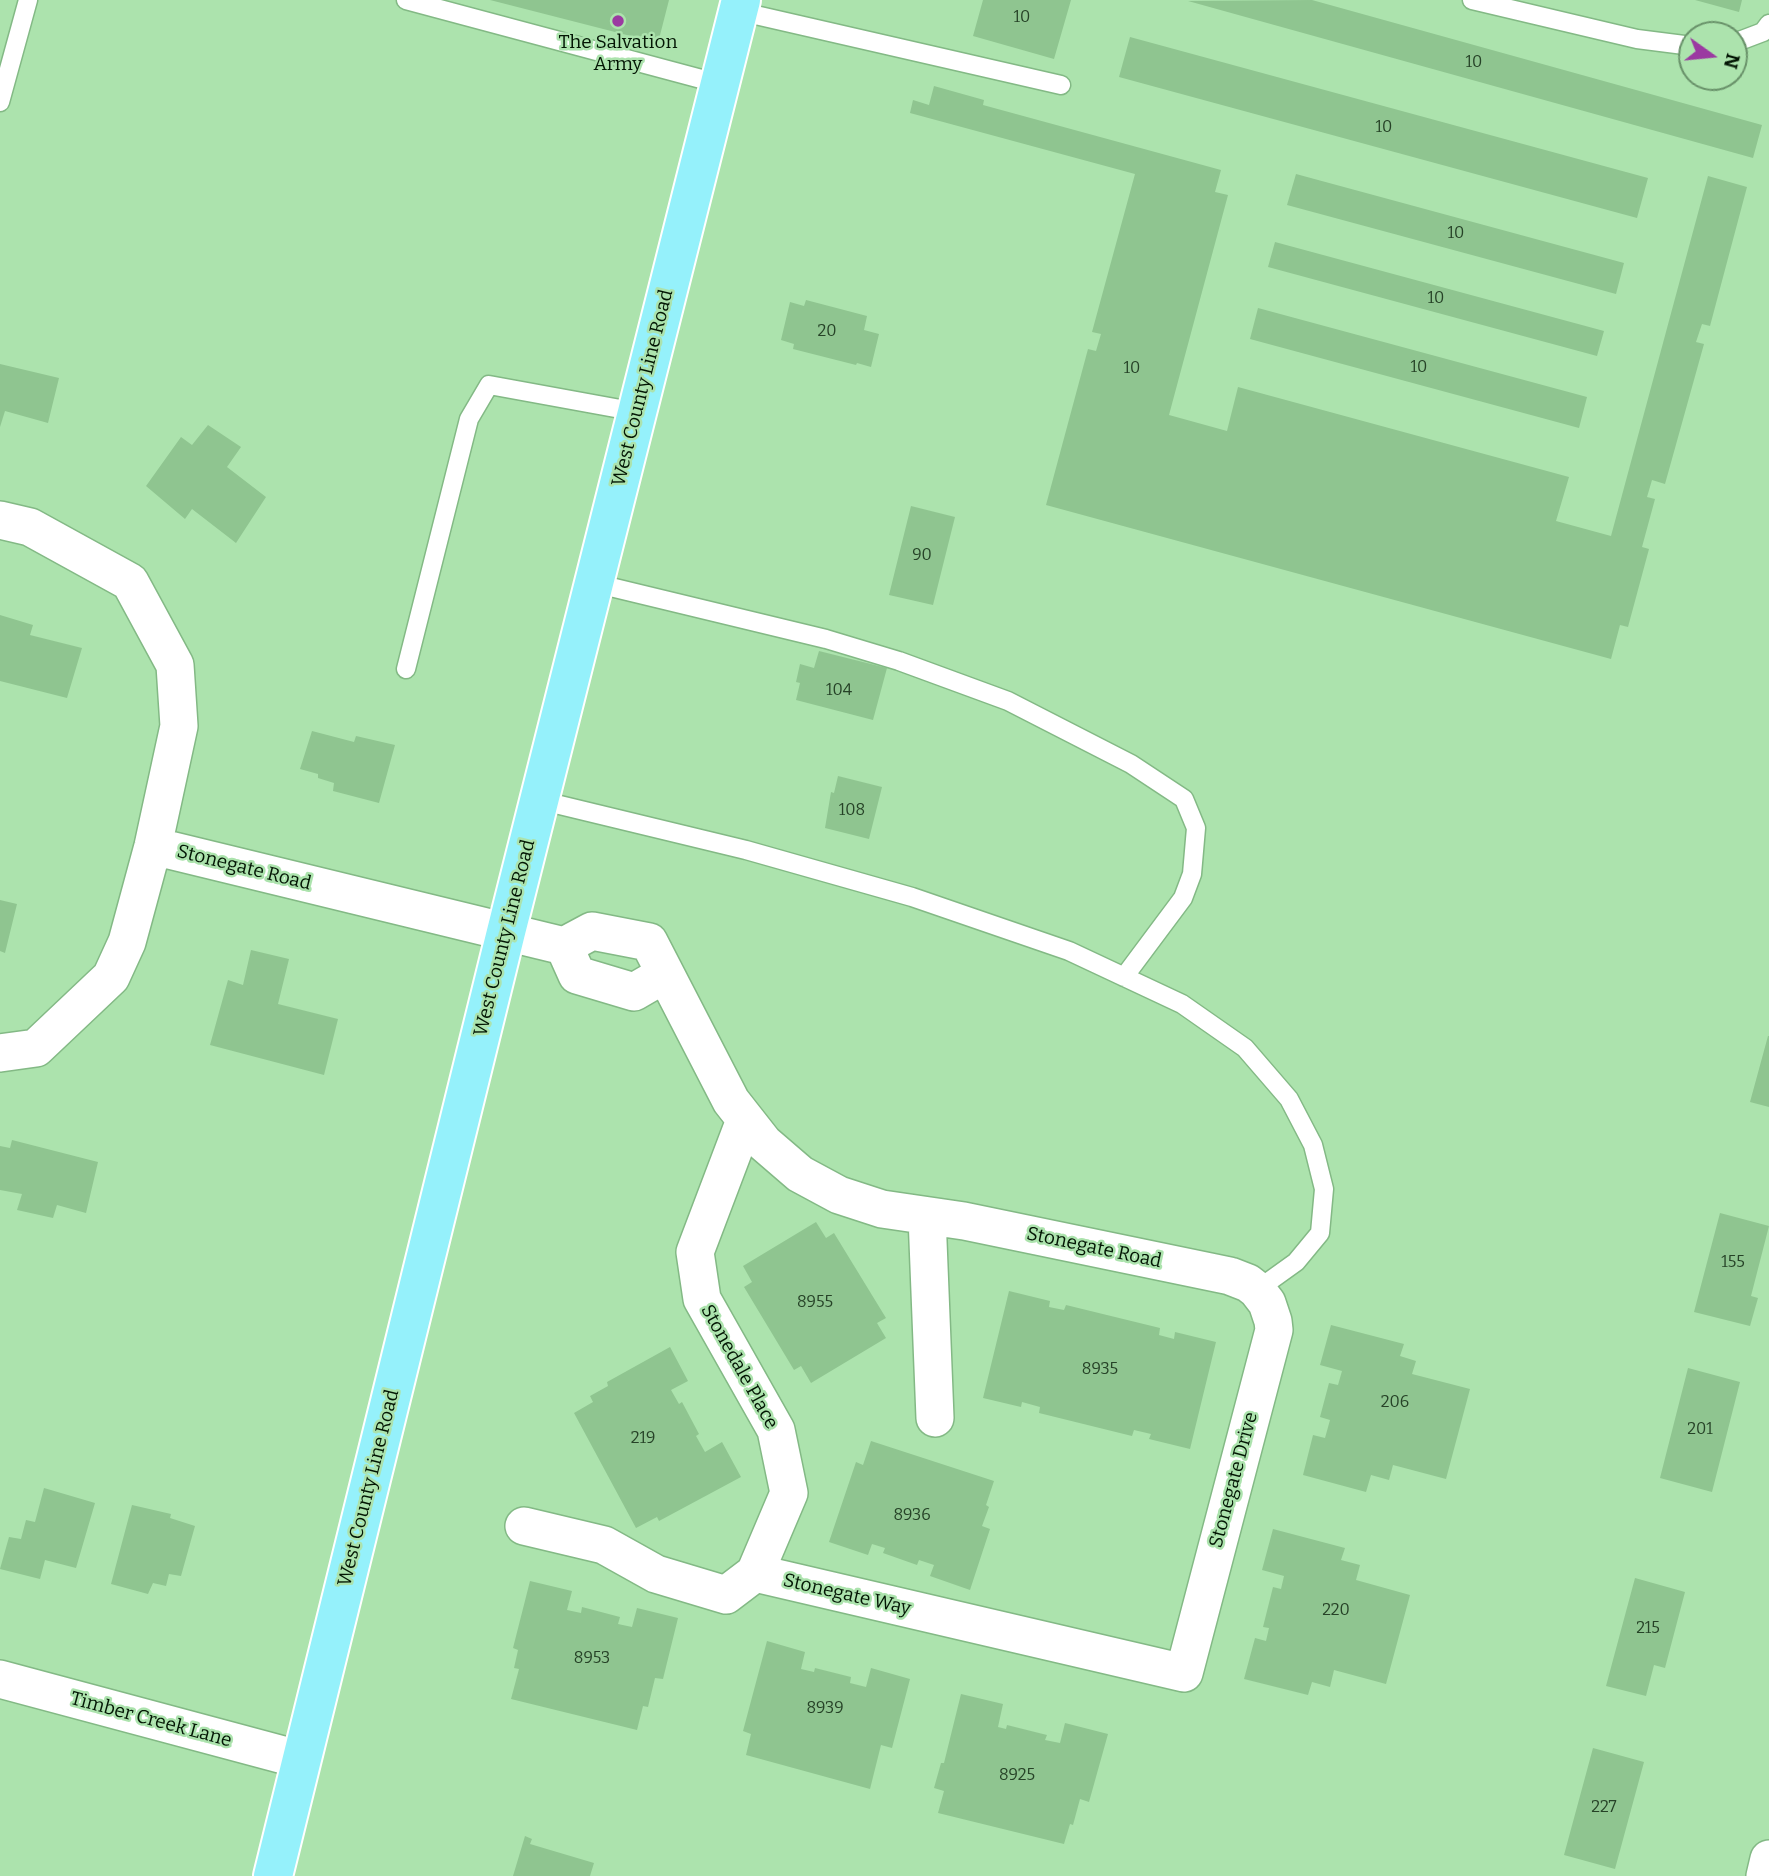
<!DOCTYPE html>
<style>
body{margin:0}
#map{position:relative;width:1769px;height:1876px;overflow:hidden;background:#ace3ad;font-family:Bitter,serif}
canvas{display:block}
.north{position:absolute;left:1678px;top:21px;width:70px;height:70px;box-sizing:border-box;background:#ace3ad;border:2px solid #689169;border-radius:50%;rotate:105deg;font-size:19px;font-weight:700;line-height:28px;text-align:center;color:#031604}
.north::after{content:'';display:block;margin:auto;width:24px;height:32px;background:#9b3aa1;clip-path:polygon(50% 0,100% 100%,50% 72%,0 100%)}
</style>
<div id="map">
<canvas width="1769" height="1876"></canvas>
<div class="north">N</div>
</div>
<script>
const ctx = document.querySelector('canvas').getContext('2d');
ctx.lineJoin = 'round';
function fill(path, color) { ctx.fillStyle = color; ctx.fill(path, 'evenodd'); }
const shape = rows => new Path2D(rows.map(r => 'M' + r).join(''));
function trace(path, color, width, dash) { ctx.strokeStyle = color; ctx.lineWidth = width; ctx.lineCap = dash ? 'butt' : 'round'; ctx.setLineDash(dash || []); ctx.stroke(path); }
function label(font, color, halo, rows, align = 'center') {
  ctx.font = font + ' Bitter,serif'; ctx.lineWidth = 5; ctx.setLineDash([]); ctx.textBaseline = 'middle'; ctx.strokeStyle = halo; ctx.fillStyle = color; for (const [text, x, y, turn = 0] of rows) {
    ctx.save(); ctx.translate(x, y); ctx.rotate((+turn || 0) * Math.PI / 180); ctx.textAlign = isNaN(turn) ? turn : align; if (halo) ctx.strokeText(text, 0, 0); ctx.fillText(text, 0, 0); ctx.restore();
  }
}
fill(shape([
 [490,0,669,0,658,43],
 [983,0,1071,0,1054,59,973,36],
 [1312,0,1762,125,1753,158,1188,1],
 [1695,0,1742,0,1739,12],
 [1130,37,1648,178,1637,218,1119,77],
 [934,86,984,100,983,105,1221,170,1215,192,1228,195,1169,415,1227,431,1238,387,1569,477,1556,521,1611,536,1708,176,1747,187,1710,326,1702,324,1696,342,1704,344,1665,484,1652,480,1647,497,1655,499,1642,547,1649,549,1628,627,1620,625,1611,659,1046,505,1088,349,1096,351,1101,334,1092,332,1135,174,910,113,913,100,929,105],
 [1296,174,1624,263,1616,294,1287,205],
 [1275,242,1604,331,1597,356,1268,267],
 [806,300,867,316,864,330,879,334,871,367,857,363,856,365,793,349,794,344,781,340,790,302,804,306],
 [1258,308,1587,397,1579,428,1250,339],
 [0,364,59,378,48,423,5,411,0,427],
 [208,425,241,447,227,467,266,497,236,543,192,509,185,519,146,486,181,437,192,445],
 [911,506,955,517,933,605,889,595],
 [0,615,33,625,30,635,82,648,67,698,0,681],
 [819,651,887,668,873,720,796,700,800,683,796,682,800,664,814,668],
 [312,731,354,742,356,736,395,745,379,803,333,791,334,783,318,778,318,774,300,769],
 [838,776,882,787,869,839,825,828,831,792,834,793],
 [0,900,17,904,5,953,0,951],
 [251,950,289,959,278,1004,338,1019,324,1075,210,1045,228,980,243,985],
 [1768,1036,1769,1036,1769,1107,1750,1102],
 [12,1140,98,1162,86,1213,57,1205,53,1218,17,1210,22,1194,0,1190,0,1146,10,1148],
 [1720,1213,1769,1226,1751,1296,1758,1298,1750,1326,1694,1312],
 [816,1222,826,1238,834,1233,886,1318,877,1323,886,1338,811,1383,801,1366,794,1370,744,1287,752,1282,743,1266],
 [1009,1291,1050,1301,1049,1307,1064,1310,1066,1305,1160,1328,1159,1335,1174,1339,1175,1332,1216,1342,1190,1449,1149,1439,1151,1434,1134,1430,1132,1436,1039,1413,1040,1407,1022,1402,1021,1407,983,1398],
 [1331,1325,1404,1344,1400,1356,1416,1361,1412,1374,1470,1389,1446,1479,1393,1465,1389,1480,1371,1475,1366,1492,1303,1475,1313,1435,1325,1438,1330,1420,1320,1417,1329,1383,1338,1385,1342,1371,1320,1365],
 [670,1347,688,1381,671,1390,679,1404,682,1402,699,1434,696,1436,705,1452,722,1442,741,1477,659,1521,657,1517,636,1528,574,1413,593,1402,590,1396,608,1386,607,1382],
 [1688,1368,1740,1382,1712,1492,1660,1478],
 [871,1441,994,1481,986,1505,989,1507,982,1526,990,1529,970,1590,930,1576,934,1565,919,1560,917,1565,883,1553,885,1548,872,1544,868,1555,829,1542,856,1462,863,1465],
 [44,1488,95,1503,76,1568,45,1560,40,1579,0,1569,9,1537,21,1539,26,1520,35,1522],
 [132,1505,171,1514,170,1518,195,1526,181,1576,169,1574,166,1586,153,1583,148,1594,111,1584],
 [1273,1529,1345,1548,1341,1560,1360,1565,1356,1580,1410,1595,1386,1684,1334,1670,1330,1687,1312,1682,1308,1695,1244,1679,1255,1638,1266,1641,1269,1628,1263,1627,1273,1587,1281,1589,1284,1576,1262,1570],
 [1635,1578,1685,1592,1665,1668,1654,1665,1646,1696,1606,1686],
 [530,1581,572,1591,567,1610,581,1613,582,1607,620,1617,618,1624,632,1627,637,1608,678,1618,663,1679,655,1678,648,1707,643,1706,637,1730,511,1699,519,1669,514,1668,518,1650,513,1648],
 [767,1641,805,1652,801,1669,814,1672,815,1668,851,1677,850,1683,866,1687,871,1668,910,1679,892,1748,881,1745,870,1789,746,1755,751,1734,743,1731],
 [961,1694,1003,1704,998,1727,1006,1729,1007,1725,1047,1735,1045,1740,1060,1743,1065,1723,1108,1734,1089,1802,1080,1799,1073,1825,1070,1824,1064,1844,938,1813,944,1791,934,1788,941,1763,944,1763],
 [1593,1748,1644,1762,1615,1869,1564,1855],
 [525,1836,532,1839,530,1844,594,1863,590,1876,513,1876]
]), '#8fc590');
const service = shape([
 [406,0,720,84],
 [1472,0,1637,39,1692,46],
 [738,11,1061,85],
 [1734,43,1763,32,1769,24],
 [0,102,28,0],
 [594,583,826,639,899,661,1008,701,1131,764,1184,799,1196,828,1192,874,1183,898,1124,977],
 [406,669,469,419,489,385,637,412],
 [539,800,746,850,912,897,1069,951,1182,1004,1245,1048,1289,1099,1313,1145,1324,1189,1320,1233,1296,1262,1257,1290]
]);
const minor = shape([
 [0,520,30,527,130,582,175,665,179,726,153,846,127,942,111,977,36,1048,0,1053],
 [153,846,564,946,592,931,649,942,731,1101,764,1143,800,1174,839,1195,882,1209,964,1221,1230,1276,1248,1283,1257,1290,1267,1303,1273,1321,1274,1330,1184,1673,755,1573,726,1595,656,1574,604,1545,524,1526],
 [564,946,577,975,634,992,665,974],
 [745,1120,695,1252,702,1299,776,1430,789,1493,755,1573],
 [927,1216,935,1418],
 [0,1679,302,1760],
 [1765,1876,1769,1859]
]);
const primary = shape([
 [273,1876,506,932,741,0]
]);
trace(service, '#83b985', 21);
trace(minor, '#83b985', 40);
trace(primary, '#fff', 42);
trace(service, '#fff', 18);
trace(minor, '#fff', 37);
trace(primary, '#95f1fb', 38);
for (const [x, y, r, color] of [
 [618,21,7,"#9b3aa1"]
]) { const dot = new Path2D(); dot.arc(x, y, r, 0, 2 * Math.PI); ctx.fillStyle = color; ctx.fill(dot); trace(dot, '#ace3ad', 2.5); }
label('16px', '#264227', null, [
 ["10",1022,18],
 ["10",1474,63],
 ["10",1384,128],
 ["10",1456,234],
 ["10",1436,299],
 ["20",827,332],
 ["10",1419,368],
 ["10",1132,369],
 ["90",922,556],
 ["104",839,691],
 ["108",852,811],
 ["155",1733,1263],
 ["8955",815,1303],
 ["8935",1100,1370],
 ["206",1395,1403],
 ["201",1700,1430],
 ["219",643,1439],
 ["8936",912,1516],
 ["220",1336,1611],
 ["215",1648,1629],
 ["8953",592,1659],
 ["8939",825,1709],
 ["8925",1017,1776],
 ["227",1604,1808]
]);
label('19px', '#031604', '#ace3ad', [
 ["The Salvation",618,43],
 ["Army",618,65]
]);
label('19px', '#031604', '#ace3ad', [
 ["West County Line Road",643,388,-76],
 ["Stonegate Road",244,868,14],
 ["West County Line Road",505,938,-76],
 ["Stonegate Road",1094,1248,12],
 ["Stonedale Place",739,1367,61],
 ["Stonegate Drive",1234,1480,-75],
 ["West County Line Road",369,1488,-76],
 ["Stonegate Way",847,1595,13],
 ["Timber Creek Lane",151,1720,15]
]);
</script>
